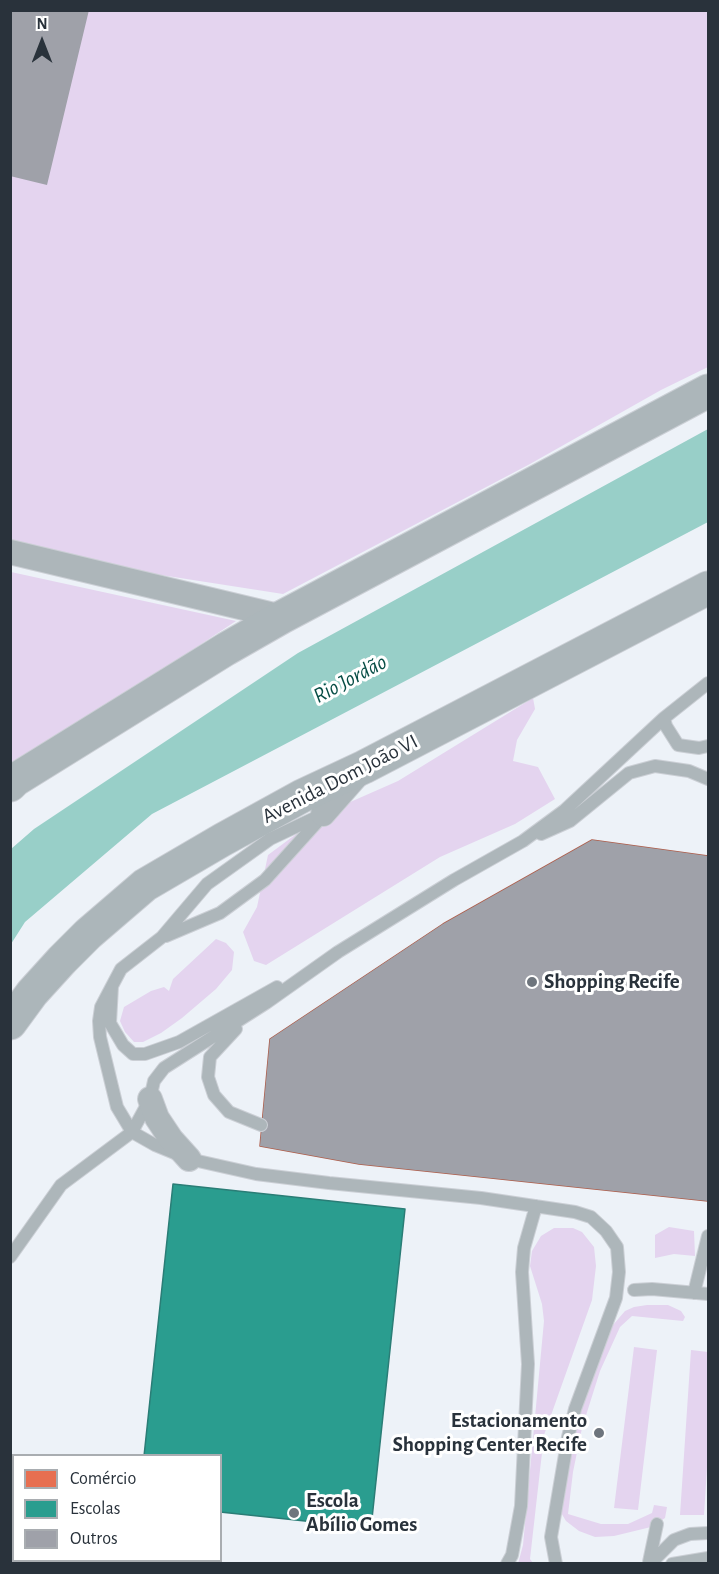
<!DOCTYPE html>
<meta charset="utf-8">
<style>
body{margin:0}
#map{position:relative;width:719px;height:1574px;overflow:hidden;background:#edf2f8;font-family:"Alegreya Sans",sans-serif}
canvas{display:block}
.frame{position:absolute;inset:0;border:12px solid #29323b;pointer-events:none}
.legend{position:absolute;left:12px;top:1454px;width:210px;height:108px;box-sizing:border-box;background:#fff;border:2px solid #a9adb1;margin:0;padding:8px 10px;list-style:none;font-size:18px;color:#29323b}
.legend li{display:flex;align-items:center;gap:12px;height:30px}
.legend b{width:30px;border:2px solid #a9adb1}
.north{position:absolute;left:12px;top:12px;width:60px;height:60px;-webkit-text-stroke:4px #fff;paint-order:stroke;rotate:0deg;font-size:16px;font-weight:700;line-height:24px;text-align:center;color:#29323b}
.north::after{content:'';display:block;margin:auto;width:21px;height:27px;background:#29323b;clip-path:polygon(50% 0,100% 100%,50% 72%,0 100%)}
</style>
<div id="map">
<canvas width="719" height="1574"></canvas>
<div class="frame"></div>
<ul class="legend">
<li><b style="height:16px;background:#e76f51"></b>Comércio</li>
<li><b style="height:16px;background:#2a9d8f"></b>Escolas</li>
<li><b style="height:16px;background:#9fa1a9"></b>Outros</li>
</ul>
<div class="north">N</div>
</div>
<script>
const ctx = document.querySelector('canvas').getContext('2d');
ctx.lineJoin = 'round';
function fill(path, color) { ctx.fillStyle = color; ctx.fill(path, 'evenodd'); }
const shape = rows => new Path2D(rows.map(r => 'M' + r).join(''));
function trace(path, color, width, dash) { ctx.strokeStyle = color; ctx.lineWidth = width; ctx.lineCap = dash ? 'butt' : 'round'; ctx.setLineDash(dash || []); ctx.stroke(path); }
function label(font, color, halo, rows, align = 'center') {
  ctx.font = font + ' "Alegreya Sans",sans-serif'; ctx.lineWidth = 6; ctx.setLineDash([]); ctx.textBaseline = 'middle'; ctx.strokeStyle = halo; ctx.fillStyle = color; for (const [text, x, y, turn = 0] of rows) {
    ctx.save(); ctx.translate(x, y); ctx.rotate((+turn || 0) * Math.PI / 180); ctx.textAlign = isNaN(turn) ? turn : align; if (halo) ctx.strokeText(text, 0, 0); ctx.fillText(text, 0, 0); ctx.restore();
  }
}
fill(shape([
 [58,11,708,11,708,367,661,390,530,464,283,594,103,566,11,540,11,138],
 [11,572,236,621,11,770],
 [533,698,535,709,517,740,513,761,538,767,555,799,515,824,440,857,266,965,254,961,243,932,257,907,268,855,323,814,398,781],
 [216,939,226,943,234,952,232,970,216,989,182,1018,161,1033,143,1042,134,1042,125,1032,120,1021,124,1007,151,991,164,987,169,991,173,979],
 [669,1227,694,1231,695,1256,674,1254,655,1258,655,1235],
 [554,1228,573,1228,582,1232,594,1247,596,1266,592,1300,544,1435,530,1559,533,1563,518,1564,523,1545,544,1321,542,1304,530,1266,532,1251,541,1236],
 [647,1305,668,1305,681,1311,685,1317,683,1321,632,1316,620,1327,600,1371,582,1428,573,1472,568,1514,601,1524,628,1524,652,1513,654,1505,667,1507,665,1518,651,1527,614,1536,595,1537,579,1531,566,1521,560,1511,576,1418,613,1325,625,1311,634,1307],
 [634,1347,657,1350,638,1510,614,1508],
 [691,1350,708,1352,708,1452,704,1515,680,1515]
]), '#e4d4ef');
fill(shape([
 [708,429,708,522,152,814,25,922,11,944,11,849,34,829,298,653]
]), '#98cfc8');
const shops = shape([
 [592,840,708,856,708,1201,359,1164,260,1146,270,1039,443,924,592,840]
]);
fill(shops, '#e76f51');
trace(shops, '#ae5d4a', 1.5);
const schools = shape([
 [173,1184,405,1209,371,1528,220,1512,220,1456,144,1456,173,1184]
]);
fill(schools, '#2a9d8f');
trace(schools, '#2a7d76', 1.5);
fill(shape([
 [10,10,89,10,47,185,10,176],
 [592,840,708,856,708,1201,359,1164,260,1146,270,1039,443,924]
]), '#9fa1a9');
const service = shape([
 [664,718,666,726,678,745,699,748,708,746],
 [541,834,570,821,629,773,655,766,689,771,708,779],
 [166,936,220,913,265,880,319,820],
 [112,986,101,1007,99,1021,100,1037,117,1107,132,1132,155,1145,189,1159,256,1174,329,1183,481,1198,575,1212,591,1217,606,1231,617,1247,619,1272,616,1298,575,1409,568,1437,551,1537,556,1564],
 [277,987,179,1042,145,1054,133,1054,123,1045,110,1023,112,986,121,969,162,937,207,884,270,839,323,814],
 [236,1029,210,1057,208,1077,214,1095,229,1112,261,1125],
 [10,1257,61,1185,132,1132,150,1099,154,1081,164,1068,266,1003,338,952,454,880,523,841,565,810,664,718,708,683],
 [634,1290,652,1289,708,1294],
 [694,1293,708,1236],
 [649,1562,657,1524],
 [507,1564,512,1555,521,1506,528,1364,522,1272,524,1248,536,1206],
 [650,1564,674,1540,690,1534,708,1533],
 [672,1564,708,1558]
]);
const minor = shape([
 [10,552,282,617],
 [323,814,359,773],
 [150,1099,157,1118,171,1139,189,1159]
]);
const tertiary = shape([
 [10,1541,14,1542],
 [73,1560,83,1564]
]);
const secondary = shape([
 [10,785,15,780,226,649,282,617,708,391],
 [10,1023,32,993,62,960,88,934,145,885,222,840,302,796,364,767,708,588]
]);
trace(service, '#cbcfd5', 14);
trace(minor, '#cbcfd5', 26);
trace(tertiary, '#cbcfd5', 32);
trace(secondary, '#cbcfd5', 35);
trace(service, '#adb6ba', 12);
trace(minor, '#adb6ba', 24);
trace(tertiary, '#adb6ba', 30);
trace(secondary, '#acb6ba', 33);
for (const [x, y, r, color] of [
 [532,982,6,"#6e757d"],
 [599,1433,6,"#6e757d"],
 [294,1513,6,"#6e757d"]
]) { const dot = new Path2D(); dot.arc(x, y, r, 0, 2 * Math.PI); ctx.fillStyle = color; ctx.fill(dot); trace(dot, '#fff', 2); }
label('21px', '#29323b', '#fff', [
 ["Avenida Dom João VI",340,779,-27]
]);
label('bold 21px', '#29323b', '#fff', [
 ["Shopping Recife",544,982],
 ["Estacionamento",587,1421,"right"],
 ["Shopping Center Recife",587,1445,"right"],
 ["Escola",306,1501],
 ["Abílio Gomes",306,1525]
], 'left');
label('italic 22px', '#064d45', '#fff', [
 ["Rio Jordão",350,679,-28]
]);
</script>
